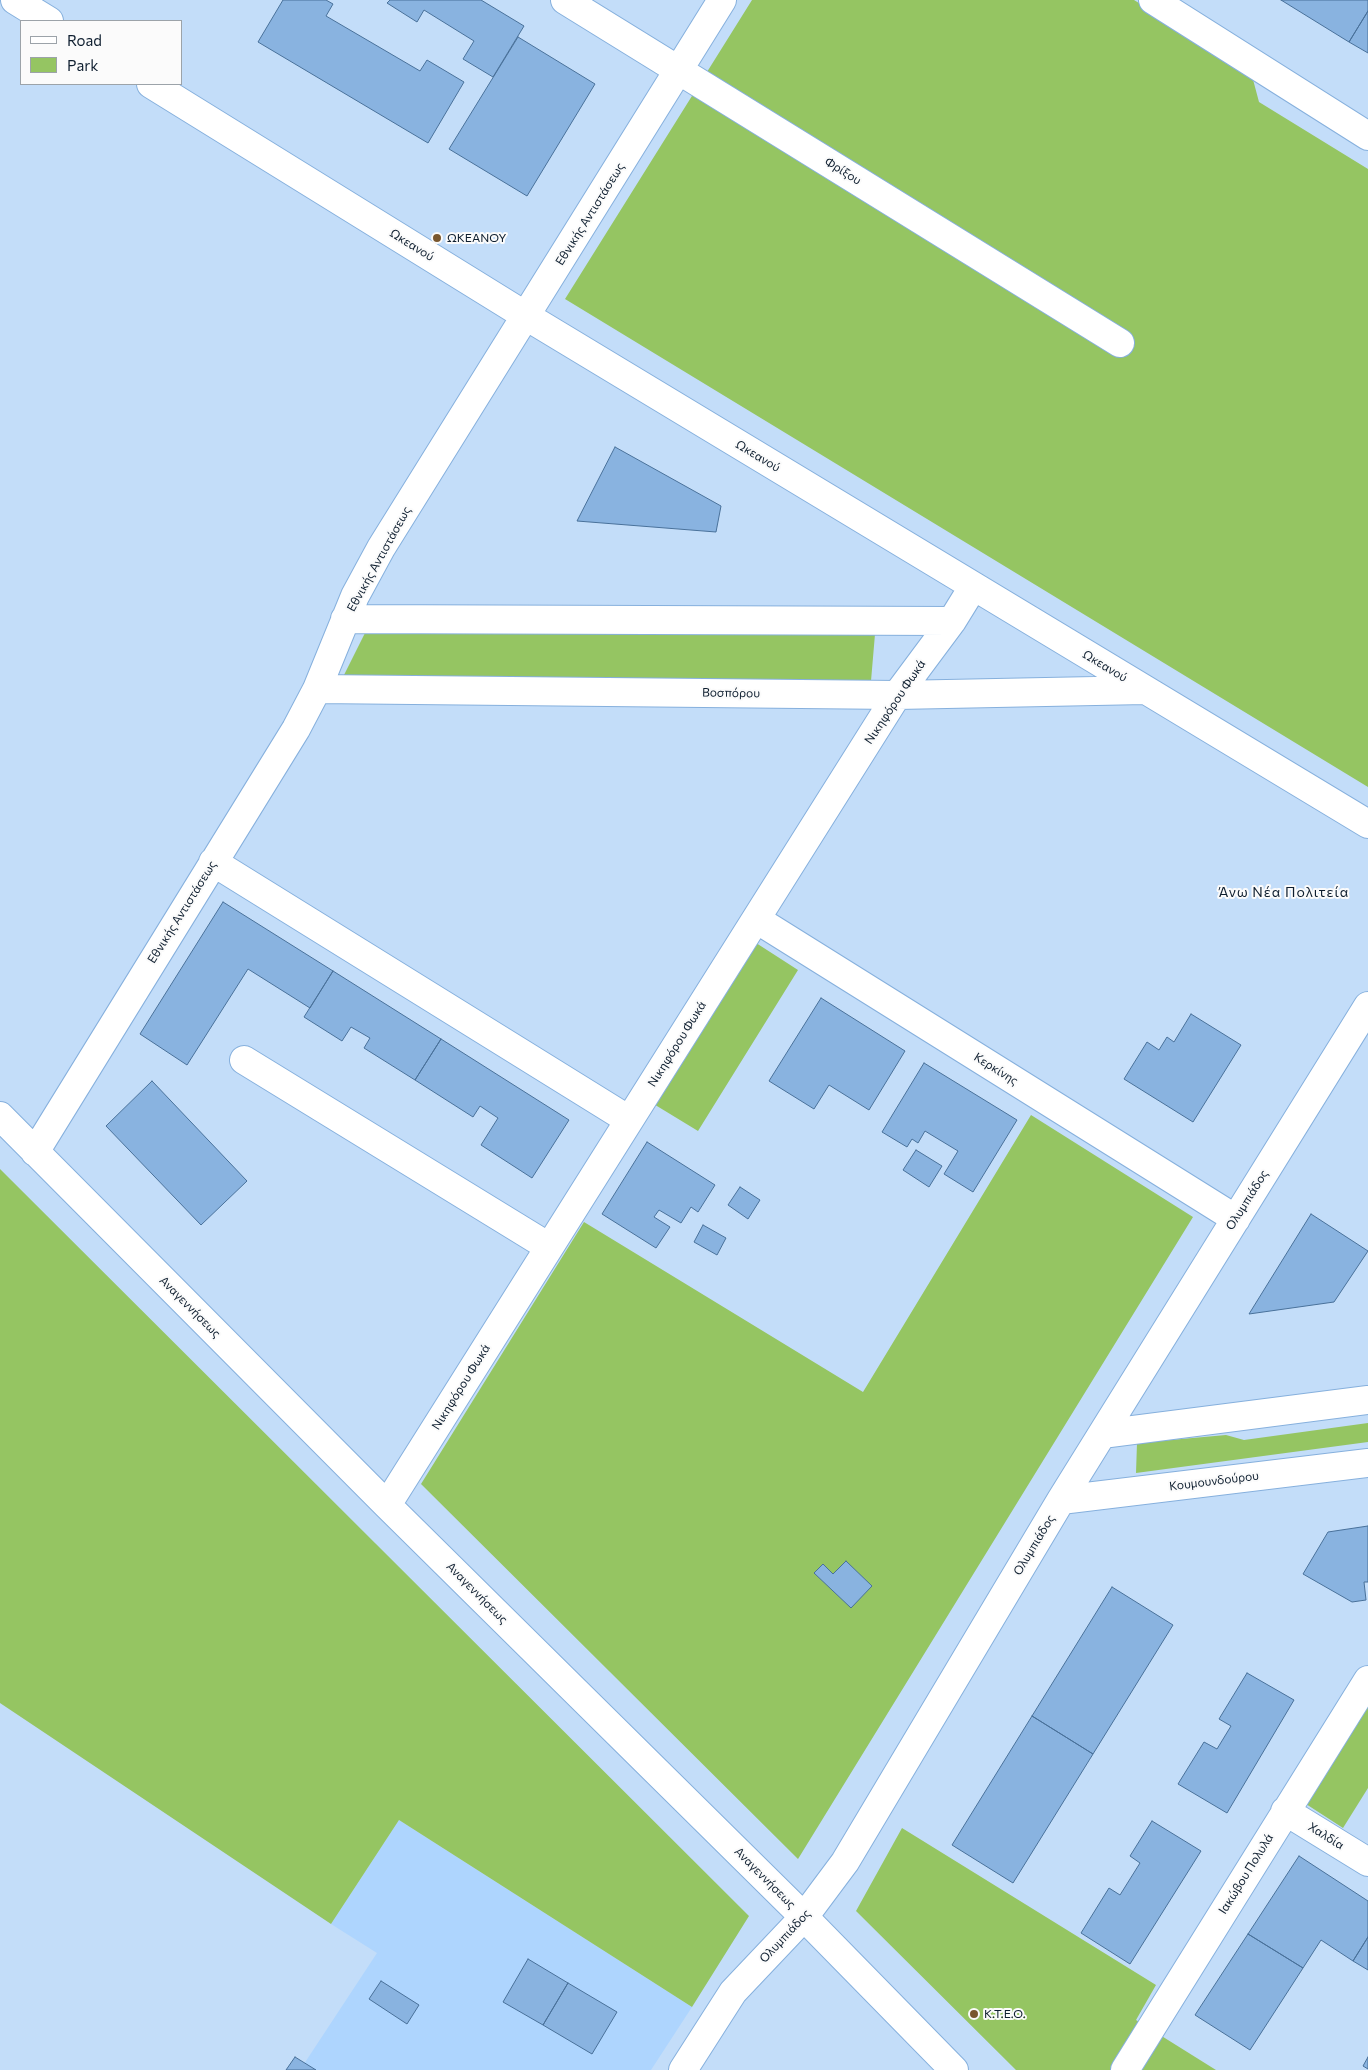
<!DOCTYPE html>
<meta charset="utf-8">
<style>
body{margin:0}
#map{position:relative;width:1368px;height:2070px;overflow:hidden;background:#c3ddf9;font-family:Commissioner,sans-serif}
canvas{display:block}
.legend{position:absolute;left:20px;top:20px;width:162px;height:65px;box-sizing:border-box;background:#fbfbfb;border:1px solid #9ca3a9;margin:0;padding:6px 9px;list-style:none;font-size:15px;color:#0e1e2f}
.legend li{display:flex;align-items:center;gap:10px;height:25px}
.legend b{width:25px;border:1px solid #9ca3a9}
</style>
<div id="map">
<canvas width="1368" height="2070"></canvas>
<ul class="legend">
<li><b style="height:6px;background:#fff"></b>Road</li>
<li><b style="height:14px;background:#95c562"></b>Park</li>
</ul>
</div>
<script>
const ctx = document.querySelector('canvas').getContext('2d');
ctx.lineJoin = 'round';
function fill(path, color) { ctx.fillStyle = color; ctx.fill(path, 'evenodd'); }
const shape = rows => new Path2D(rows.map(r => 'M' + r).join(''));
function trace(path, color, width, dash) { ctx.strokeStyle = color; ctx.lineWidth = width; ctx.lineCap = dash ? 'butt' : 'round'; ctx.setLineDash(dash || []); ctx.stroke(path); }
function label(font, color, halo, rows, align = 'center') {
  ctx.font = font + ' Commissioner,sans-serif'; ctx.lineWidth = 4; ctx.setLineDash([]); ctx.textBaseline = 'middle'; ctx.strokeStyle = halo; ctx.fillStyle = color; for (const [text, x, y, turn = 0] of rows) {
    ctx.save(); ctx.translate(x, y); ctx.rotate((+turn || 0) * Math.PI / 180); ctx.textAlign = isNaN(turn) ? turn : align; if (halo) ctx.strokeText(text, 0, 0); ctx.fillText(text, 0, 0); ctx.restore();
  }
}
fill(shape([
 [399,1820,692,2007,651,2070,300,2070,377,1953,331,1924]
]), '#aed5fe');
fill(shape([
 [752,0,1134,0,1251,72,1259,102,1368,169,1368,787,565,299],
 [369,625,875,634,871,681,344,675],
 [753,941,798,970,698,1131,652,1103],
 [1031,1115,1193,1217,798,1859,421,1484,584,1222,863,1392],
 [0,1169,749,1916,692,2007,399,1820,331,1924,0,1703],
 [1368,1423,1368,1442,1136,1473,1137,1443,1226,1435,1244,1440],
 [1368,1705,1368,1788,1343,1828,1306,1804],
 [902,1828,1156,1985,1136,2020,1216,2070,1016,2070,856,1911]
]), '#95c562');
const building = shape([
 [283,0,326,0,333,4,326,16,420,71,427,60,464,82,428,143,258,42,283,0],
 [390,0,481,0,524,26,493,77,463,59,474,41,424,10,417,22,387,3,390,0],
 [1281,0,1368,0,1368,11,1349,42,1281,0],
 [1368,11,1368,53,1349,42,1368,11],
 [518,37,595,84,527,196,449,149,518,37],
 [615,447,721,506,716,532,577,521,615,447],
 [223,902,333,971,310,1008,248,969,187,1065,140,1034,223,902],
 [333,971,441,1039,415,1080,364,1048,370,1038,351,1027,342,1041,304,1017,333,971],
 [821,998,905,1051,869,1110,829,1085,814,1109,769,1081,821,998],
 [1191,1014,1241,1045,1193,1122,1124,1079,1147,1042,1159,1050,1167,1037,1174,1042,1191,1014],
 [441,1039,569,1120,532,1178,481,1145,498,1118,480,1106,473,1117,415,1080,441,1039],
 [924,1063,1017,1120,973,1192,944,1174,958,1151,925,1131,918,1143,912,1139,907,1147,882,1132,924,1063],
 [152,1081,247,1181,201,1225,106,1126,152,1081],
 [647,1142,715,1185,698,1212,691,1207,681,1223,659,1210,654,1217,670,1227,656,1248,602,1214,647,1142],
 [916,1150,942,1166,929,1187,903,1170,916,1150],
 [740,1187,760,1200,748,1219,728,1205,740,1187],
 [1311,1214,1368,1251,1334,1302,1249,1314,1311,1214],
 [703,1225,726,1238,717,1255,694,1242,703,1225],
 [1368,1526,1368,1582,1364,1582,1366,1600,1352,1602,1303,1574,1328,1532,1368,1526],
 [846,1561,872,1586,851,1608,814,1573,823,1564,833,1574,846,1561],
 [1112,1587,1173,1625,1093,1754,1032,1716,1112,1587],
 [1247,1673,1294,1700,1227,1813,1178,1784,1204,1742,1217,1749,1231,1726,1219,1719,1247,1673],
 [1032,1716,1093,1754,1013,1883,952,1845,1032,1716],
 [1152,1821,1201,1851,1130,1964,1081,1933,1109,1888,1120,1895,1140,1863,1130,1856,1152,1821],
 [1299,1856,1368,1901,1368,1937,1353,1961,1321,1940,1303,1968,1248,1934,1299,1856],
 [1248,1934,1303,1968,1250,2050,1195,2015,1248,1934],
 [1368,1937,1368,1970,1353,1961,1368,1937],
 [528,1959,568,1983,543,2025,503,2002,528,1959],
 [381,1981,419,2005,407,2024,369,1999,381,1981],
 [568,1983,617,2012,592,2054,543,2025,568,1983],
 [295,2057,316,2070,286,2070,295,2057],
 [1368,2057,1368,2069,1363,2066,1368,2057]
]);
fill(building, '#89b3e0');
trace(building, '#49719a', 1);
const minor = shape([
 [15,0,49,21],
 [565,0,1120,343],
 [1153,0,1368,136],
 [151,84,526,316,1368,824],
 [345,619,952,621],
 [317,689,897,695,1145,690],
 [213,862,629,1120],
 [756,919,1236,1219],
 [244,1060,549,1247],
 [0,1116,387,1505,804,1917,954,2070],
 [35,1152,296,729,317,689,355,596,381,548,722,0],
 [1102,1434,1368,1400],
 [1061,1500,1368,1463],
 [387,1505,897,695,952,621,973,587],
 [1285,1811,1368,1862],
 [683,2070,733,1992,804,1917,845,1862,1061,1500,1368,1006],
 [1125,2070,1368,1680]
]);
trace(minor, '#86b0dd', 30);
trace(minor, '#fff', 28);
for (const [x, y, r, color] of [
 [437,238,5,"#79572f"],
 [974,2014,5,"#79572f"]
]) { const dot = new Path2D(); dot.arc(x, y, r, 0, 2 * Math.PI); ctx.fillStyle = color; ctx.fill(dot); trace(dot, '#fbfbfb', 2); }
label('12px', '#0e1e2f', '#fbfbfb', [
 ["Φρίξου",843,171,32],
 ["Εθνικής Αντιστάσεως",590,214,-58],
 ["Ωκεανού",412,245,32],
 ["Ωκεανού",758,456,31],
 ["Εθνικής Αντιστάσεως",379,559,-61],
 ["Ωκεανού",1105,666,31],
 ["Βοσπόρου",731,693,1],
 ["Νικηφόρου Φωκά",895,702,-56],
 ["Εθνικής Αντιστάσεως",182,912,-58],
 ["Νικηφόρου Φωκά",677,1044,-58],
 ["Κερκίνης",996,1069,32],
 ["Ολυμπιάδος",1247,1200,-58],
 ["Αναγεννήσεως",190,1307,45],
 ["Νικηφόρου Φωκά",461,1387,-58],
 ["Κουμουνδούρου",1214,1481,-7],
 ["Ολυμπιάδος",1034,1545,-59],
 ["Αναγεννήσεως",477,1593,45],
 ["Χαλδία",1326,1836,32],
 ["Ιακώβου Πολυλά",1246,1874,-58],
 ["Αναγεννήσεως",765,1878,45],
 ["Ολυμπιάδος",785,1936,-47]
]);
label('12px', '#0e1e2f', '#fbfbfb', [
 ["ΩΚΕΑΝΟΥ",447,238],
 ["K.T.E.O.",984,2014]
], 'left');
ctx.letterSpacing = '1px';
label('14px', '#0e1e2f', '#fbfbfb', [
 ["Άνω Νέα Πολιτεία",1284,892]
]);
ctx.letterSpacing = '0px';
</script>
